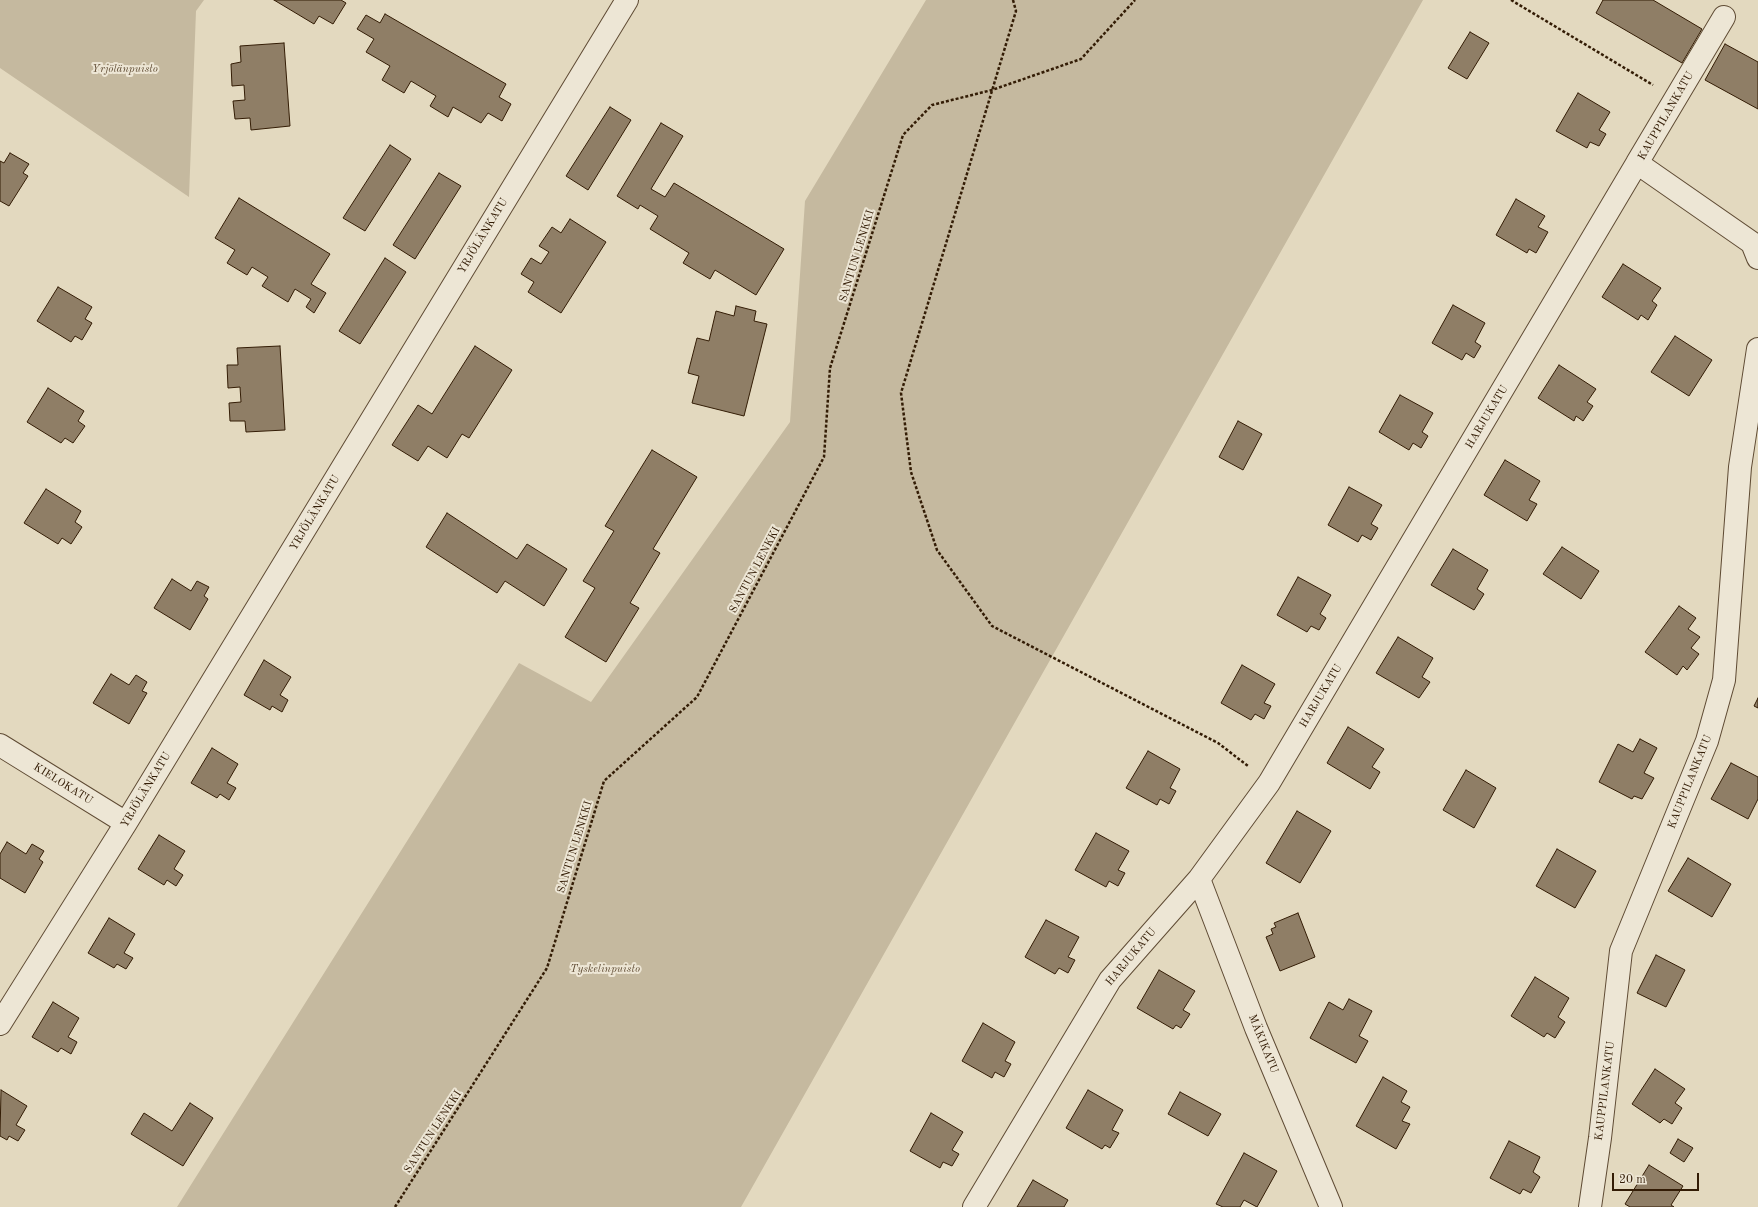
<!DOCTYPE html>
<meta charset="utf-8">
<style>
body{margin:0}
#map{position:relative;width:1758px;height:1207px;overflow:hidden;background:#e3d9bf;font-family:"Old Standard TT",serif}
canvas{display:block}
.scale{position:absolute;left:1612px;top:1173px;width:87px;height:18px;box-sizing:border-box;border:2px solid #331c05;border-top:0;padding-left:5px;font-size:12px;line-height:14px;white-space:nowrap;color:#331c05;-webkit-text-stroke:3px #ede6d5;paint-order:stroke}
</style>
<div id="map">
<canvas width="1758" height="1207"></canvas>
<div class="scale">20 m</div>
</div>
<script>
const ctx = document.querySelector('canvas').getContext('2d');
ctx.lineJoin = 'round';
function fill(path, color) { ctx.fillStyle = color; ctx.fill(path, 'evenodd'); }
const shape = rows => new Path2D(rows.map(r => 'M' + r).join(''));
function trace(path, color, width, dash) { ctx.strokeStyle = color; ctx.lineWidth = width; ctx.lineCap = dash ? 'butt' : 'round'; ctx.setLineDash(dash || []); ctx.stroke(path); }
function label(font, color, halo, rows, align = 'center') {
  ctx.font = font + ' "Old Standard TT",serif'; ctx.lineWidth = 4; ctx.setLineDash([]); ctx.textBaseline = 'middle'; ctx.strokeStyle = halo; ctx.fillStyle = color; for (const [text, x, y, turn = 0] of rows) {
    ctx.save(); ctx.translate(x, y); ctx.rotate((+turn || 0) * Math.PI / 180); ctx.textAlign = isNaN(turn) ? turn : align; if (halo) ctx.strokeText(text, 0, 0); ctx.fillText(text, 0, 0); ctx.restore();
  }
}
fill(shape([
 [0,0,204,0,196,11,189,197,0,68],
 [926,0,1423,0,741,1207,177,1207,519,663,591,702,790,422,805,201]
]), '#c5b99f');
const building = shape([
 [274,0,341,0,346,3,333,24,319,16,314,24,274,0],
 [1603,0,1653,0,1702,29,1682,63,1596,13,1603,0],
 [385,14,506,84,499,97,511,104,502,121,488,113,481,123,453,107,448,117,430,106,436,96,411,81,404,93,382,80,390,66,366,52,374,39,357,29,366,15,380,23,385,14],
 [1470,32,1489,43,1467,79,1448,68,1470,32],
 [284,43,290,126,251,130,250,118,235,119,233,101,245,100,244,85,232,86,231,64,241,62,240,46,284,43],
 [1725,44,1758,62,1758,109,1705,80,1725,44],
 [1578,93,1610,112,1599,130,1606,134,1599,146,1590,142,1587,148,1556,131,1578,93],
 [610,107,631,120,588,190,566,176,610,107],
 [661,123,683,136,651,189,665,197,674,183,784,249,756,295,715,270,710,279,683,263,689,253,650,229,658,216,640,205,638,209,617,196,661,123],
 [390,145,411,159,365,231,343,218,390,145],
 [10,153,29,164,23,173,28,176,9,206,0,201,0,161,4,163,10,153],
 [439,173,461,186,415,259,393,245,439,173],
 [239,198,330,254,311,284,326,293,314,313,306,307,311,299,295,289,288,302,262,286,268,277,252,267,247,275,227,263,235,250,215,238,239,198],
 [1516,199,1545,216,1538,227,1548,232,1536,253,1529,249,1527,253,1496,235,1516,199],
 [570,219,606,242,561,313,528,292,534,282,521,274,531,258,541,264,549,252,539,246,552,227,561,233,570,219],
 [385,258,406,272,360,344,339,331,385,258],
 [1623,264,1661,288,1652,301,1657,305,1648,320,1641,315,1638,320,1602,297,1623,264],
 [58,287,92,307,85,319,92,323,82,340,75,336,71,342,37,321,58,287],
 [1453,305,1485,323,1475,342,1481,346,1474,358,1466,353,1462,360,1432,343,1453,305],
 [736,306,756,311,754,321,767,324,744,416,692,403,699,376,688,373,697,338,709,341,716,311,734,316,736,306],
 [1675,336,1712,360,1689,396,1651,372,1675,336],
 [280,346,285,430,246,432,245,421,230,421,229,403,241,402,240,387,228,388,227,365,238,365,237,348,280,346],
 [475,346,512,370,469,438,462,434,447,458,428,446,418,461,392,445,418,405,432,414,475,346],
 [1559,365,1596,389,1587,402,1593,406,1583,421,1576,416,1574,421,1538,398,1559,365],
 [48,388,84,411,78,421,85,426,73,443,65,438,61,443,27,422,48,388],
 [1400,395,1433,413,1422,432,1428,436,1421,448,1413,443,1409,450,1379,432,1400,395],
 [1238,421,1262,434,1243,470,1219,457,1238,421],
 [652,450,697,477,653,549,660,553,630,603,639,608,606,662,565,637,595,588,583,581,614,531,605,526,652,450],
 [1505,460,1540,481,1529,500,1537,504,1527,521,1484,495,1505,460],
 [1349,487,1382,505,1371,524,1378,528,1371,540,1362,535,1358,542,1328,525,1349,487],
 [46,489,81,511,75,522,82,527,71,544,62,538,58,544,24,523,46,489],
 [447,513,517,559,527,544,567,569,544,606,505,581,497,593,426,547,447,513],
 [1562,547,1599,571,1581,599,1543,574,1562,547],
 [1453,549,1488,570,1477,589,1484,594,1474,610,1431,585,1453,549],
 [1298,577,1331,595,1320,614,1326,618,1319,630,1311,626,1307,632,1277,615,1298,577],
 [172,579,191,591,197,581,209,587,204,596,208,599,190,630,154,608,172,579],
 [1679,606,1696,618,1688,629,1700,637,1691,648,1699,654,1687,670,1683,666,1677,675,1645,652,1679,606],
 [1398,637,1433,658,1422,677,1430,682,1419,698,1376,673,1398,637],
 [264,660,291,677,280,695,288,700,282,712,272,706,270,710,244,695,264,660],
 [1242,665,1275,684,1264,703,1271,706,1264,719,1255,714,1251,720,1221,703,1242,665],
 [111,674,129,685,136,675,147,682,142,691,147,693,129,724,93,703,111,674],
 [1758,698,1758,708,1754,706,1758,698],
 [1348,727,1384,749,1372,767,1380,772,1370,789,1327,763,1348,727],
 [1640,739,1657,748,1644,773,1654,778,1642,799,1634,796,1632,799,1599,782,1618,744,1633,752,1640,739],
 [212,748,238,764,227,783,236,788,229,800,220,794,217,798,191,783,212,748],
 [1148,751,1180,769,1170,788,1176,791,1169,804,1160,799,1157,805,1126,788,1148,751],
 [1731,763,1758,777,1758,799,1748,819,1711,799,1731,763],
 [1466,770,1496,788,1474,828,1443,810,1466,770],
 [1297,811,1331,831,1300,883,1266,863,1297,811],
 [1096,833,1129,851,1118,870,1125,873,1118,886,1109,881,1106,887,1075,870,1096,833],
 [159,835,185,851,174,869,183,875,176,886,167,880,164,885,138,869,159,835],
 [7,842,26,854,32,844,44,851,39,859,43,862,25,893,0,878,0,854,7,842],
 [1557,849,1596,871,1575,908,1536,886,1557,849],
 [1688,858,1731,884,1712,917,1668,891,1688,858],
 [1298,913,1315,957,1280,971,1266,937,1273,934,1271,929,1276,927,1274,923,1298,913],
 [109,918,135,934,124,953,133,958,126,969,117,964,114,968,88,953,109,918],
 [1046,920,1079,937,1068,957,1075,960,1068,973,1059,968,1055,974,1025,957,1046,920],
 [1656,955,1685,970,1666,1007,1637,993,1656,955],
 [1159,970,1195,991,1183,1010,1190,1014,1181,1028,1176,1025,1173,1029,1137,1008,1159,970],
 [1535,977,1569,998,1558,1017,1565,1022,1555,1038,1547,1033,1544,1037,1511,1016,1535,977],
 [1349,999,1372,1011,1359,1036,1368,1041,1356,1063,1310,1038,1329,1002,1343,1010,1349,999],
 [53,1002,79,1018,68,1037,77,1042,71,1054,61,1048,58,1052,32,1037,53,1002],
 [983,1023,1015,1042,1005,1061,1011,1064,1004,1077,995,1072,992,1078,962,1061,983,1023],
 [1655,1069,1685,1089,1675,1103,1682,1108,1672,1124,1664,1119,1660,1123,1632,1104,1655,1069],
 [1383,1077,1407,1091,1401,1102,1410,1107,1402,1121,1410,1124,1396,1149,1356,1126,1383,1077],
 [1,1090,27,1106,16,1125,25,1130,18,1141,9,1136,7,1140,0,1136,1,1090],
 [1088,1090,1123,1110,1112,1130,1119,1133,1110,1148,1105,1145,1102,1149,1066,1128,1088,1090],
 [1180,1092,1221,1114,1208,1136,1168,1114,1180,1092],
 [190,1103,213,1118,183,1166,131,1134,144,1113,172,1131,190,1103],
 [931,1113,963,1132,952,1150,959,1154,952,1166,943,1162,940,1168,910,1151,931,1113],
 [1678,1139,1693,1148,1684,1162,1670,1153,1678,1139],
 [1509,1141,1540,1157,1533,1172,1540,1177,1531,1193,1523,1189,1520,1194,1490,1178,1509,1141],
 [1244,1153,1277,1171,1257,1207,1244,1200,1240,1207,1223,1207,1216,1204,1244,1153],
 [1649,1165,1683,1186,1671,1205,1674,1207,1630,1207,1625,1204,1649,1165],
 [1033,1180,1068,1200,1064,1207,1017,1207,1033,1180]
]);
fill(building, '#8f7e66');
trace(building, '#331c05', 1);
const street = shape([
 [1724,17,1637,163,1752,243,1758,258],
 [0,745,126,823],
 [1199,879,1256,1028,1331,1207],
 [0,1024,126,823,627,0],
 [974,1207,1110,980,1199,879,1269,783,1637,163],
 [1590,1207,1600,1138,1621,951,1707,741,1724,680,1740,467,1758,349]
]);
trace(street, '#5f4b34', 24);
trace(shape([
 [1013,0,1016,11,901,393,911,472,937,550,992,626,1218,743,1248,766],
 [1511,0,1653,85],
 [395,1207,547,968,604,781,697,697,824,457,830,368,903,135,932,105,992,90,1081,59,1135,0]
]), '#331c05', 2.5, [3, 2]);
trace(street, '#ede6d5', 22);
label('italic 11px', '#5f4b33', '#ede6d5', [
 ["Yrjölänpuisto",125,69],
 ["Tyskelinpuisto",605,969]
]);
label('11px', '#331c05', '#ede6d5', [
 ["KAUPPILANKATU",1666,116,-60],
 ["YRJÖLÄNKATU",483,236,-59],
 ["SANTUN LENKKI",857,256,-73],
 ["HARJUKATU",1487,417,-59],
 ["YRJÖLÄNKATU",315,513,-59],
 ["SANTUN LENKKI",755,570,-62],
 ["HARJUKATU",1321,696,-59],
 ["KAUPPILANKATU",1690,782,-68],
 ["KIELOKATU",63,784,32],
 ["YRJÖLÄNKATU",146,790,-59],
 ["SANTUN LENKKI",575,847,-73],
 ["HARJUKATU",1131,957,-50],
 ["MÄKIKATU",1263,1044,68],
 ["KAUPPILANKATU",1605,1091,-83],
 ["SANTUN LENKKI",433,1132,-57]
]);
</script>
